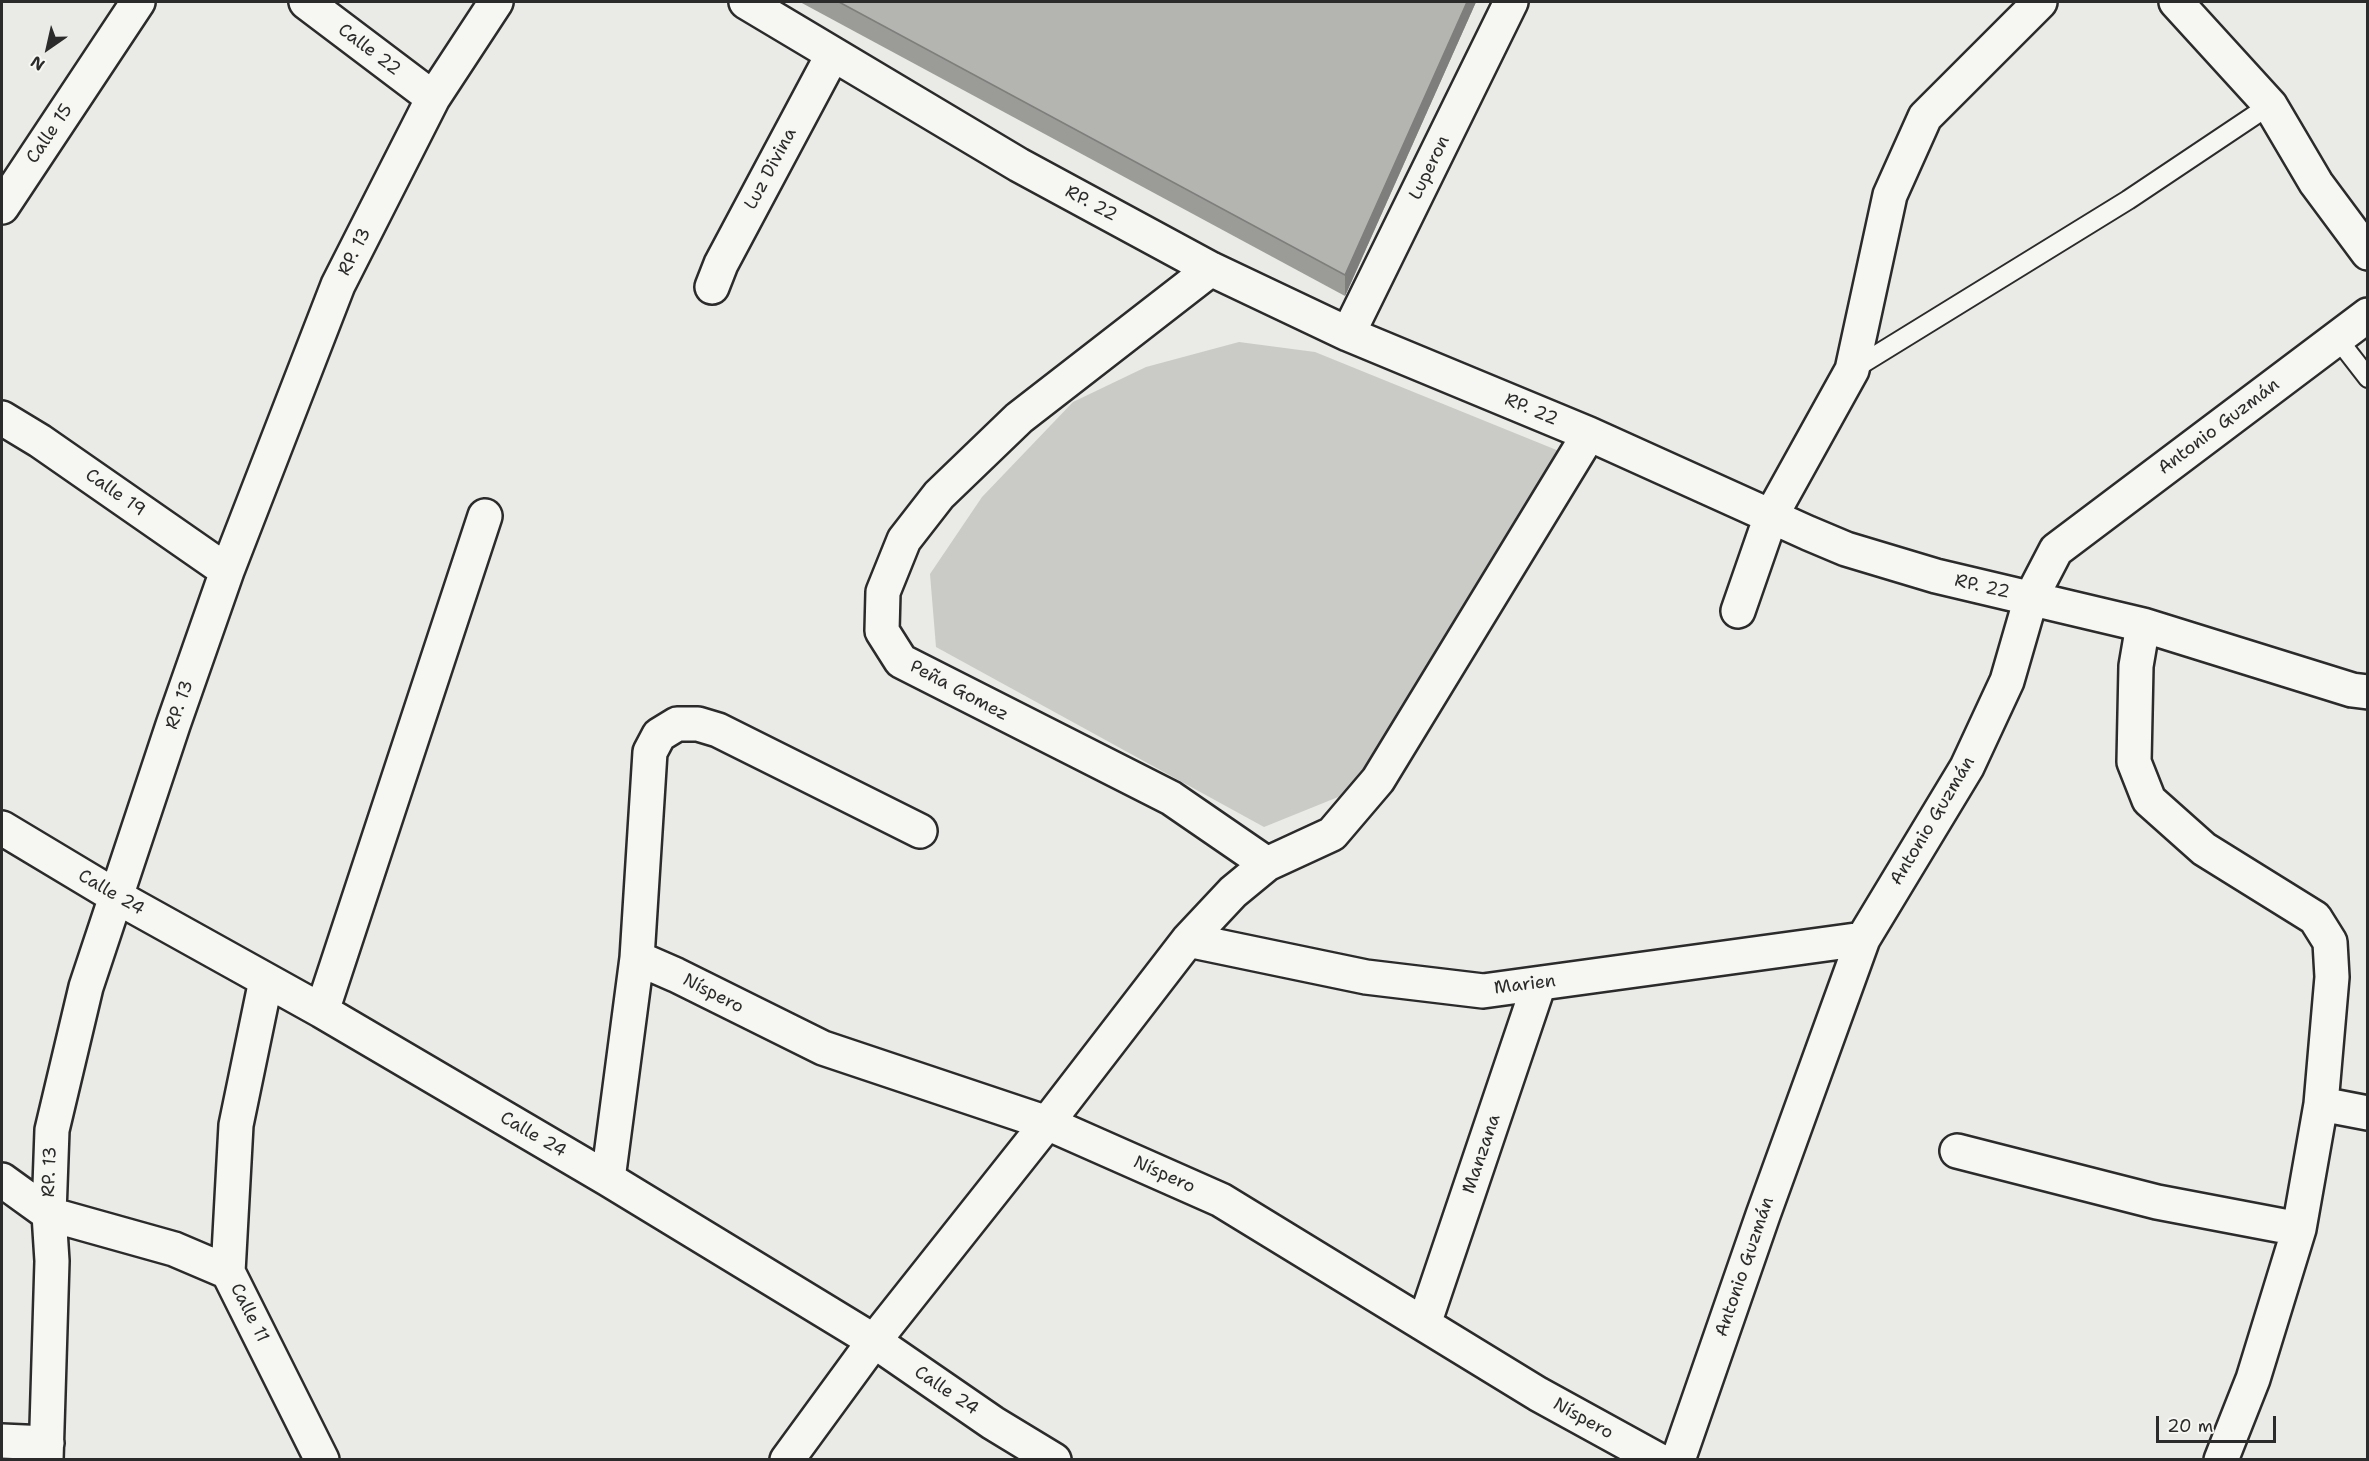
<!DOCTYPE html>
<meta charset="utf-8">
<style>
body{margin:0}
#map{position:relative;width:2369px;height:1461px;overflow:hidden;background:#eaeae6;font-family:"Shantell Sans",sans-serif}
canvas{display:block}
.frame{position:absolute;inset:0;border:3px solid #2b2b2b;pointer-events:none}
.north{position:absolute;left:18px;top:18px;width:60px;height:60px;-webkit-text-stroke:4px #f6f6f2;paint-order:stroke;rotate:214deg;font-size:16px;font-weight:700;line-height:24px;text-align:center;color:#2b2b2b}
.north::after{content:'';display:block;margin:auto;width:21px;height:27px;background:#2b2b2b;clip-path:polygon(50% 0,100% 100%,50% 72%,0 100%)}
.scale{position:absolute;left:2156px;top:1416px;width:120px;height:27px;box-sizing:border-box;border:3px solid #2b2b2b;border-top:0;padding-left:8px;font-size:18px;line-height:21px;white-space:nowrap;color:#2b2b2b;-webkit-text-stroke:4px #f6f6f2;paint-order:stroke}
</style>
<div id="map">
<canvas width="2369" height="1461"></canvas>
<div class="frame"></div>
<div class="north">N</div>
<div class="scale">20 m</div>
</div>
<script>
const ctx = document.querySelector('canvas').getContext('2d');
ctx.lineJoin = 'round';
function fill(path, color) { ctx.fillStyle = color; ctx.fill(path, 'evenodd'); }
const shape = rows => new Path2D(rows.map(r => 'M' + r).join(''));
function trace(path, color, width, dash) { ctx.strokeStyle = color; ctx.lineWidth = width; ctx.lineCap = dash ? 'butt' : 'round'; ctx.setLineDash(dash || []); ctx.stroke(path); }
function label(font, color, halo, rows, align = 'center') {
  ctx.font = font + ' "Shantell Sans",sans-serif'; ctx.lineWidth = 4.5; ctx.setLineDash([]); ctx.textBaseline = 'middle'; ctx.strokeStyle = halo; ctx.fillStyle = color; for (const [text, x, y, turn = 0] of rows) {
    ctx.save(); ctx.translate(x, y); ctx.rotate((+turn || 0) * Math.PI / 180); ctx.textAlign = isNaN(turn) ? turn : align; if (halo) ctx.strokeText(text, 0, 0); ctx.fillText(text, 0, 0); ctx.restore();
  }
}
fill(shape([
 [1239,342,1315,352,1559,451,1353,791,1264,827,936,647,930,574,982,497,1073,402,1146,367]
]), '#cacac7');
const lane = shape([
 [2337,338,2368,378],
 [1852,370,2128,200,2270,105]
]);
const street = shape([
 [306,2,433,98],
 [746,2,1019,165,1211,269,1348,334,1589,434,1808,533,1846,549,1936,576,2143,625,2352,690,2368,692],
 [2176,2,2270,105,2316,183,2368,253],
 [2,207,138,2],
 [1211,269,1019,418,939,495,904,540,883,592,882,631,901,661,1171,798,1267,864],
 [712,287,721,264,833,54],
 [1348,334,1511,2],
 [2,418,40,441,227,571],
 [1738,611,1771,516,1852,370,1890,195,1925,117,2040,2],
 [2143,625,2136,666,2134,762,2149,800,2204,849,2315,918,2330,942,2332,977,2321,1104,2299,1229,2253,1379,2221,1460],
 [2,828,117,897,322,1011,608,1179,874,1341,993,1423,1054,1460],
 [1188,940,1366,977,1483,991,1863,939],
 [637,958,676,975,823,1048,1047,1123,1221,1200,1538,1394,1658,1460],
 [322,1011,485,516],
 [2321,1104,2368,1113],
 [1957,1151,2157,1202,2299,1229],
 [608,1179,637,958,650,752,659,735,677,724,698,724,718,730,920,831],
 [2,1180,49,1214,174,1249,228,1272,322,1460],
 [228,1272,236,1125,266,980],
 [1424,1324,1539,984],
 [2,1441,47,1443],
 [46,1460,52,1261,49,1214,52,1130,86,987,173,725,227,571,338,285,433,98,496,2],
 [787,1460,874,1341,1047,1123,1188,940,1233,892,1267,864,1332,834,1378,780,1589,434],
 [1678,1460,1763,1215,1863,939,1967,767,2007,681,2031,598,2056,550,2368,315]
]);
trace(lane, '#2b2b2b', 22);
trace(street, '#2b2b2b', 38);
trace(lane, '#f6f6f2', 18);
trace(street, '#f6f6f2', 33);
fill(shape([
 [800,2,1476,2,1345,296]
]), '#9b9b98');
fill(shape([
 [1467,2,1476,2,1345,296,1345,275]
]), '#7e7e7c');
const building = shape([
 [839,2,1467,2,1345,275,839,2]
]);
fill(building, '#b4b4b1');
trace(building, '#7e7e7c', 1.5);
label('18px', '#2b2b2b', '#f6f6f2', [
 ["Calle 22",369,50,37],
 ["Calle 15",50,134,-56],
 ["Luperon",1430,168,-64],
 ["Luz Divina",771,169,-62],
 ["RP. 22",1091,204,28],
 ["RP. 13",355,252,-63],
 ["RP. 22",1531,410,23],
 ["Antonio Guzmán",2219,427,-37],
 ["Calle 19",115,493,35],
 ["RP. 22",1982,587,13],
 ["Peña Gomez",959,691,28],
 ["RP. 13",180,705,-71],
 ["Antonio Guzmán",1933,821,-59],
 ["Calle 24",111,893,30],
 ["Marien",1525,985,-7],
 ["Níspero",713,994,27],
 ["Calle 24",533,1135,30],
 ["Manzana",1482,1154,-71],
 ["RP. 13",50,1172,-88],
 ["Níspero",1164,1175,24],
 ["Antonio Guzmán",1745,1267,-71],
 ["Calle 11",249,1313,63],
 ["Calle 24",946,1391,34],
 ["Níspero",1583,1419,29]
]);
</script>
